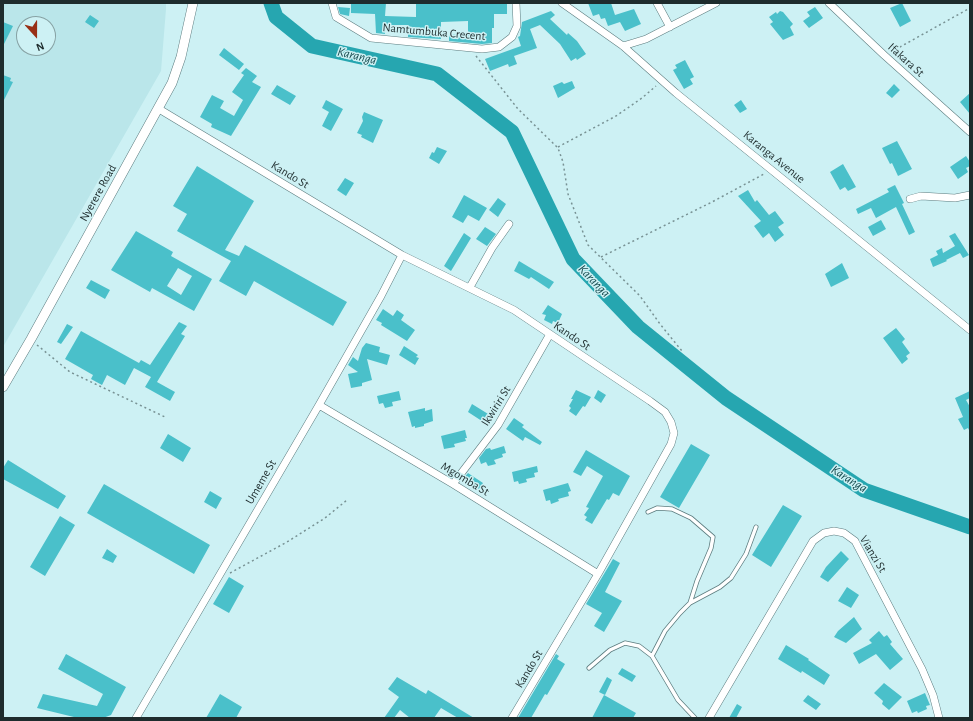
<!DOCTYPE html>
<style>
body{margin:0}
#map{position:relative;width:973px;height:721px;overflow:hidden;background:#cdf1f4;font-family:"Alegreya Sans",sans-serif}
canvas{display:block}
.frame{position:absolute;inset:0;border:4px solid #1e2c2d;pointer-events:none}
.north{position:absolute;left:16px;top:16px;width:40px;height:40px;box-sizing:border-box;background:#cdf1f4;border:1px solid #87a2a4;border-radius:50%;rotate:159deg;font-size:11px;font-weight:700;line-height:16px;text-align:center;color:#1e2c2d}
.north::after{content:'';display:block;margin:auto;width:14px;height:18px;background:#983016;clip-path:polygon(50% 0,100% 100%,50% 72%,0 100%)}
</style>
<div id="map">
<canvas width="973" height="721"></canvas>
<div class="frame"></div>
<div class="north">N</div>
</div>
<script>
const ctx = document.querySelector('canvas').getContext('2d');
ctx.lineJoin = 'round';
function fill(path, color) { ctx.fillStyle = color; ctx.fill(path, 'evenodd'); }
const shape = rows => new Path2D(rows.map(r => 'M' + r).join(''));
function trace(path, color, width, dash) { ctx.strokeStyle = color; ctx.lineWidth = width; ctx.lineCap = dash ? 'butt' : 'round'; ctx.setLineDash(dash || []); ctx.stroke(path); }
function label(font, color, halo, rows, align = 'center') {
  ctx.font = font + ' "Alegreya Sans",sans-serif'; ctx.lineWidth = 3; ctx.setLineDash([]); ctx.textBaseline = 'middle'; ctx.strokeStyle = halo; ctx.fillStyle = color; for (const [text, x, y, turn = 0] of rows) {
    ctx.save(); ctx.translate(x, y); ctx.rotate((+turn || 0) * Math.PI / 180); ctx.textAlign = isNaN(turn) ? turn : align; if (halo) ctx.strokeText(text, 0, 0); ctx.fillText(text, 0, 0); ctx.restore();
  }
}
fill(shape([
 [3,3,166,3,166,9,161,71,3,347],
 [24,24,48,24,48,48,24,48]
]), '#bae6ea');
trace(shape([
 [271,3,276,17,312,46,437,74,512,132,573,259,638,327,726,398,864,490,970,527]
]), '#26a6b0', 15);
fill(shape([
 [351,3,386,3,385,16,416,17,416,3,507,3,507,14,494,14,494,28,492,28,492,43,482,44,449,41,449,35,468,34,468,21,441,22,441,39,408,37,408,25,384,25,385,34,376,33,375,14,351,13],
 [588,3,611,3,615,15,634,9,641,24,625,31,620,22,608,26,605,18,601,19,599,14,593,16],
 [902,3,911,21,900,27,890,8],
 [338,7,350,8,349,16,340,14],
 [815,7,823,18,809,28,803,21,810,16,807,12],
 [551,11,555,15,550,19,567,35,568,33,577,41,586,54,577,60,576,58,571,61,560,44,540,25,530,29,537,48,514,56,517,64,509,67,508,64,490,71,485,59,521,46,518,37,520,36,522,22],
 [780,11,783,12,793,24,790,27,794,35,783,40,770,24,773,22,769,17,776,12,777,14],
 [90,15,99,21,94,28,85,22],
 [3,22,13,26,3,46],
 [224,48,244,64,239,70,219,55],
 [685,60,694,77,690,79,693,84,684,89,673,70,677,68,675,65],
 [246,68,257,76,252,82,261,87,231,136,211,127,212,124,200,117,212,95,224,101,220,108,234,116,243,100,232,92,244,75,241,73],
 [3,75,11,78,10,81,13,82,3,102],
 [572,81,575,88,558,98,553,86,562,82,564,84],
 [894,84,900,90,892,98,886,93],
 [277,85,296,96,290,105,271,94],
 [970,93,970,114,960,102],
 [326,100,343,109,331,131,322,126,329,112,322,108],
 [741,100,747,109,740,113,734,105],
 [364,112,383,120,373,143,361,137,362,135,357,133,363,121,362,117],
 [897,141,912,169,898,176,892,163,890,164,882,148],
 [437,147,447,151,439,164,429,158,432,152,434,153],
 [966,156,970,162,970,166,966,168,968,172,958,179,950,167],
 [843,164,856,187,848,191,845,187,840,190,830,172],
 [197,166,254,201,225,250,239,256,245,245,347,302,333,326,254,281,246,296,219,281,231,261,177,231,187,214,173,206],
 [345,178,354,183,346,196,337,190],
 [895,185,904,203,902,204,915,232,909,235,896,207,876,218,871,208,858,214,856,209,889,192,887,189],
 [748,190,755,202,757,200,769,215,775,211,784,223,778,227,784,235,775,242,769,233,763,238,754,226,761,221,738,196],
 [464,195,487,208,479,221,468,215,463,223,452,217],
 [498,198,506,204,498,217,489,210],
 [881,220,886,229,873,236,868,227],
 [485,227,496,234,487,246,476,239],
 [136,231,173,252,171,256,212,279,194,311,152,288,150,292,111,270],
 [178,268,192,276,181,295,167,286],
 [464,233,471,238,451,271,444,266],
 [955,233,969,255,963,258,960,253,946,260,947,261,933,267,930,259,938,255,936,251,942,248,943,253,955,246,949,236],
 [519,261,554,282,549,289,531,277,529,279,514,271],
 [842,263,849,278,831,287,825,274],
 [91,280,110,290,105,299,86,288],
 [548,305,562,314,558,323,553,321,552,324,544,320,546,315,542,314],
 [383,309,393,316,397,310,404,315,401,320,415,330,407,341,381,325,382,323,376,320],
 [179,322,187,326,181,334,185,336,157,382,175,392,170,401,145,387,151,377,134,368,125,385,107,375,102,385,91,379,93,375,65,359,81,331,139,363,141,360,150,365],
 [67,324,73,327,61,344,57,342],
 [896,328,905,339,902,342,910,353,906,356,908,359,902,364,883,338],
 [366,343,380,347,379,352,390,355,387,365,367,359,372,380,362,383,362,386,351,388,348,374,358,372,348,365,353,357,358,361,362,348],
 [404,346,418,355,416,357,419,358,415,365,399,355],
 [576,390,591,397,585,407,583,406,576,416,569,411,571,408,569,406,573,399,571,399],
 [598,390,606,395,601,403,594,398],
 [399,391,401,400,392,402,393,406,385,408,383,403,379,404,377,396],
 [970,391,970,398,966,400,970,407,970,432,968,428,964,430,958,419,963,417,955,398],
 [472,404,493,417,488,425,468,412],
 [425,408,425,411,432,409,433,421,424,424,424,426,415,428,415,426,412,427,408,412],
 [514,418,524,425,522,427,542,442,540,445,525,437,523,441,506,429],
 [465,430,467,438,465,438,466,441,454,444,455,447,444,449,441,436],
 [168,434,191,448,183,462,160,448],
 [691,444,710,455,679,508,660,497],
 [504,446,506,453,502,454,503,457,494,460,496,464,488,466,486,462,481,464,479,458,486,449,490,448,491,450],
 [586,450,630,476,619,496,613,493,609,500,607,499,592,524,585,520,587,517,584,515,589,508,586,507,603,476,587,466,581,476,573,472],
 [8,460,66,496,58,509,3,479,3,468],
 [537,466,538,472,534,473,535,477,526,479,527,482,519,484,518,481,514,482,512,472],
 [468,473,483,483,479,489,463,479],
 [568,483,571,491,568,492,569,496,558,499,559,501,551,504,550,500,546,501,543,490],
 [104,484,210,545,194,574,87,513],
 [210,491,222,498,216,509,204,502],
 [783,505,802,516,771,567,752,555],
 [60,516,75,525,45,576,30,567],
 [107,549,117,556,113,563,102,558],
 [841,551,849,559,828,582,820,577,826,567],
 [613,559,620,563,605,592,622,601,604,632,594,626,602,613,586,604],
 [229,577,244,586,229,613,213,604],
 [847,587,859,595,851,608,838,601],
 [854,617,862,629,846,643,834,637,838,631],
 [879,631,884,637,887,635,892,642,890,644,903,659,890,670,876,654,859,664,853,653,872,643,869,640],
 [786,645,809,659,808,660,830,675,824,685,802,671,801,673,778,659],
 [66,654,126,687,111,715,103,718,78,718,37,708,43,694,97,706,103,694,58,669],
 [556,654,559,656,557,659,565,664,547,695,545,694,531,718,518,718],
 [622,668,636,676,632,682,618,674],
 [397,677,426,694,428,690,474,718,458,718,441,708,434,718,410,718,400,710,394,718,384,718,399,697,388,689],
 [607,677,612,680,605,695,599,692],
 [884,683,902,697,889,710,882,704,883,701,874,693],
 [925,693,930,705,926,706,927,709,918,713,917,711,912,713,907,701],
 [220,694,242,707,236,718,206,718],
 [604,695,636,713,633,718,592,718],
 [808,695,821,704,816,710,803,701],
 [737,704,742,707,736,718,729,718]
]), '#4ac0ca');
const service = shape([
 [648,512,657,508,672,509,691,518,713,537,711,548,697,581,690,603],
 [652,656,665,631,680,613,690,603,720,587,731,578,746,554,756,527],
 [589,668,610,650,625,643,639,646,652,656,678,700,695,718]
]);
const minor = shape([
 [332,3,336,17,371,38,482,49,499,47,512,37,517,26,516,3],
 [562,3,623,46,676,93,970,330],
 [657,3,670,27],
 [829,3,884,55,970,132],
 [623,46,646,39,716,3],
 [159,109,402,255,514,310,650,401,665,412,671,422,674,433,671,444,598,574,512,718],
 [910,199,921,196,955,198,970,195],
 [470,287,492,248,509,224],
 [319,405,453,484,598,574],
 [453,484,498,425,550,334],
 [136,718,319,405,381,296,402,255],
 [709,718,813,541,824,533,834,531,844,533,855,541,922,669,933,695,939,718]
]);
const tertiary = shape([
 [3,387,31,339,172,83,181,57,193,3]
]);
trace(service, '#5c7c7f', 5);
trace(minor, '#5c7c7f', 8);
trace(tertiary, '#5c7c7f', 10);
trace(shape([
 [891,52,970,8],
 [476,56,518,109,558,148,563,162,568,194,588,245,640,296,660,324,682,351],
 [558,147,616,116,642,98,656,86],
 [601,257,712,202,764,174],
 [37,345,70,372,165,417],
 [230,573,287,542,325,518,347,500]
]), '#789294', 1.5, [2, 3]);
trace(service, '#fff', 3.5);
trace(minor, '#fff', 7);
trace(tertiary, '#fff', 9);
label('12px', '#1e2c2d', '#cdf1f4', [
 ["Namtumbuka Crecent",434,32,5],
 ["Ifakara St",906,60,42],
 ["Karanga Avenue",774,157,39],
 ["Kando St",290,175,31],
 ["Nyerere Road",98,193,-61],
 ["Kando St",572,336,34],
 ["Ikwiriri St",496,406,-58],
 ["Mgomba St",465,479,31],
 ["Umeme St",261,482,-60],
 ["Vianzi St",873,554,59],
 ["Kando St",529,669,-59]
]);
label('italic 13px', '#174b4f', '#cdf1f4', [
 ["Karanga",357,56,13],
 ["Karanga",594,281,46],
 ["Karanga",849,479,32]
]);
</script>
